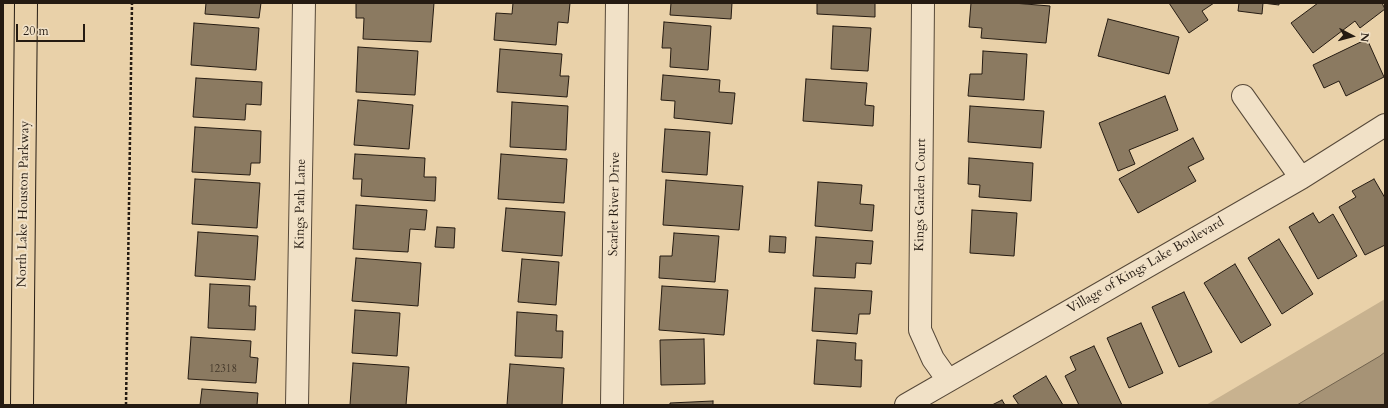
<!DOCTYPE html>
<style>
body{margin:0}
#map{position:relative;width:1388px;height:408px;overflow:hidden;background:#e9d1a9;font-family:Cardo,serif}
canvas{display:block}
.frame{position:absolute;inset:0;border:4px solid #251b12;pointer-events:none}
.north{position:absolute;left:1332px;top:16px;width:40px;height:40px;-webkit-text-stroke:3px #f1e1c7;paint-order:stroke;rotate:96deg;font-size:11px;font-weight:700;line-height:16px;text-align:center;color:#251b12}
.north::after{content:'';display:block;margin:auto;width:14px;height:18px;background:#251b12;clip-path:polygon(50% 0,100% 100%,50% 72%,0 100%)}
.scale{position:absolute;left:16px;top:24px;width:69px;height:18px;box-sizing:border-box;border:2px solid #251b12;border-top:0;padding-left:5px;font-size:12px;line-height:14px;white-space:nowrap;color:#251b12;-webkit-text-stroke:3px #f1e1c7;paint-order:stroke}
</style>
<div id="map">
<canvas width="1388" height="408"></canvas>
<div class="frame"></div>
<div class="north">N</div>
<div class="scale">20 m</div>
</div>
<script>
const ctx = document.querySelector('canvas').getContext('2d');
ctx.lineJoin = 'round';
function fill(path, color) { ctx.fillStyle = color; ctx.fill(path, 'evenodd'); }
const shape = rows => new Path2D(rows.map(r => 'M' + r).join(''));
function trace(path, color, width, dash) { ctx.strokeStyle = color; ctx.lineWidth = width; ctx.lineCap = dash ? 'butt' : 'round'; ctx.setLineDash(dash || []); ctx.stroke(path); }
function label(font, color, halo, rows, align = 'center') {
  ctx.font = font + ' Cardo,serif'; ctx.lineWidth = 4; ctx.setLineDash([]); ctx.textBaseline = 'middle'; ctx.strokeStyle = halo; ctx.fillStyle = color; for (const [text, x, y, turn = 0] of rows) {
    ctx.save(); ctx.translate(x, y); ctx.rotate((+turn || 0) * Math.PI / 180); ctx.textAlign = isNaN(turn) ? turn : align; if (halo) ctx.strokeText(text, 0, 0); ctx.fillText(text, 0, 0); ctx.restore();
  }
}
fill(shape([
 [1385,299,1385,405,1206,405]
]), '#c8b28f');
const water = shape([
 [1385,352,1385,405,1297,405,1380,356,1385,352]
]);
fill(water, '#a69376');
trace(water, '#72634e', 1);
const building = shape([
 [206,3,261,3,259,18,205,14,206,3],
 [356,3,434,3,431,42,363,39,364,18,356,18,356,3],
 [513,3,570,3,568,23,558,22,556,45,494,40,496,13,512,14,513,3],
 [671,3,732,3,731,19,670,15,671,3],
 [817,3,875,3,875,17,817,14,817,3],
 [971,3,1013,3,1050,6,1046,43,981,38,982,28,969,27,971,3],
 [1169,3,1214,3,1202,11,1208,20,1189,33,1169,3],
 [1239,3,1279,3,1279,5,1263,3,1262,14,1238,11,1239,3],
 [1318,3,1382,3,1385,9,1360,28,1355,21,1313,53,1291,23,1318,3],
 [1108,19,1179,37,1169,74,1098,56,1108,19],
 [664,22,711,26,708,70,670,67,671,48,662,48,664,22],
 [194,23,259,28,256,70,191,65,194,23],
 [833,26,871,28,868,71,831,69,833,26],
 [1367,39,1384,77,1346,96,1339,81,1324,88,1313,65,1367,39],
 [358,47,418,51,415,95,356,92,358,47],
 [500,49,562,54,560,76,569,76,567,97,497,92,500,49],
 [983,51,1027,54,1024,100,968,96,970,74,982,74,983,51],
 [663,75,720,80,719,92,735,93,732,124,674,118,675,101,661,100,663,75],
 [196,78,262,82,261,105,246,104,245,120,193,117,196,78],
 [806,79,867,83,865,105,874,106,873,126,803,121,806,79],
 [1165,96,1178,130,1129,150,1135,164,1118,171,1099,123,1165,96],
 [358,100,413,105,409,149,354,145,358,100],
 [512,102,568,106,566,150,510,147,512,102],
 [970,106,1044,111,1041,148,968,142,970,106],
 [195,127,261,131,260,163,251,163,250,175,192,172,195,127],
 [665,129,710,132,707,175,662,172,665,129],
 [1193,138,1204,159,1188,167,1196,181,1138,213,1119,179,1193,138],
 [355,154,425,158,424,177,436,177,435,201,361,196,362,179,353,179,355,154],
 [501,154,567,159,564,203,498,199,501,154],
 [969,158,1033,163,1031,201,979,197,980,185,968,184,969,158],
 [195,179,260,183,257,228,192,224,195,179],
 [1374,179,1385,198,1385,245,1365,255,1339,207,1356,197,1352,191,1374,179],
 [666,180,743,186,739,230,663,225,666,180],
 [818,182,862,185,860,204,874,205,872,231,815,226,818,182],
 [356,205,427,210,425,230,410,229,408,252,353,249,356,205],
 [506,208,565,212,562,256,502,251,506,208],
 [972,210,1017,213,1014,256,970,253,972,210],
 [1313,213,1319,223,1333,214,1357,256,1318,279,1289,227,1313,213],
 [437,227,455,228,454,248,435,247,437,227],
 [198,232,258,236,255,280,195,276,198,232],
 [674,233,719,236,715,282,659,278,660,256,672,256,674,233],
 [770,236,786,237,785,253,769,252,770,236],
 [816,237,873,241,871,264,856,263,855,278,813,276,816,237],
 [1279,239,1313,294,1282,314,1248,258,1279,239],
 [356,258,421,263,418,306,352,301,356,258],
 [522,259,559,262,556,305,518,302,522,259],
 [1235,264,1271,325,1241,343,1204,283,1235,264],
 [210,284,250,286,249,306,256,306,255,330,208,328,210,284],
 [662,286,728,290,724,335,659,330,662,286],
 [815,288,872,291,870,314,859,314,857,334,812,331,815,288],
 [1184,292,1212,352,1179,367,1152,307,1184,292],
 [355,310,400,313,397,356,352,353,355,310],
 [517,312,557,315,556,331,563,331,562,358,515,356,517,312],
 [1141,323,1163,373,1129,388,1107,338,1141,323],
 [191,337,251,341,250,357,258,358,256,383,188,379,191,337],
 [704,339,705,384,661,385,660,340,704,339],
 [817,340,856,343,855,360,862,360,861,387,814,384,817,340],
 [1094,346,1122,405,1079,405,1065,376,1076,370,1070,357,1094,346],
 [353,363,409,367,406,405,350,405,353,363],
 [510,364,564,368,562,405,507,405,510,364],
 [1046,376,1063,405,1019,405,1013,396,1046,376],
 [202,389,258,393,257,405,200,405,202,389],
 [1002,400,1005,405,992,405,1002,400],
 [713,401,713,405,670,405,670,403,713,401]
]);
fill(building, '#8b7a61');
trace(building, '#251b12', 1);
const minor = shape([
 [923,3,920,330,933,359,948,380],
 [1243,96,1301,178],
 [297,405,304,3],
 [612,405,617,3],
 [906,405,1301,178,1385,125]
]);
const major = shape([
 [22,405,26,3]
]);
trace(minor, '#564838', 24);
trace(major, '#251b12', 24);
trace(shape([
 [126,405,132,3]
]), '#251b12', 2.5, [3, 2]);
trace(minor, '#f1e1c7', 22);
trace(major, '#e9d1a9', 22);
label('11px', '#3e3326', null, [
 ["12318",223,369]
]);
label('13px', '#251b12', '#f1e1c7', [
 ["Kings Garden Court",921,195,-89],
 ["North Lake Houston Parkway",24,204,-89],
 ["Kings Path Lane",301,204,-89],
 ["Scarlet River Drive",615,204,-89],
 ["Village of Kings Lake Boulevard",1146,266,-30]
]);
</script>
